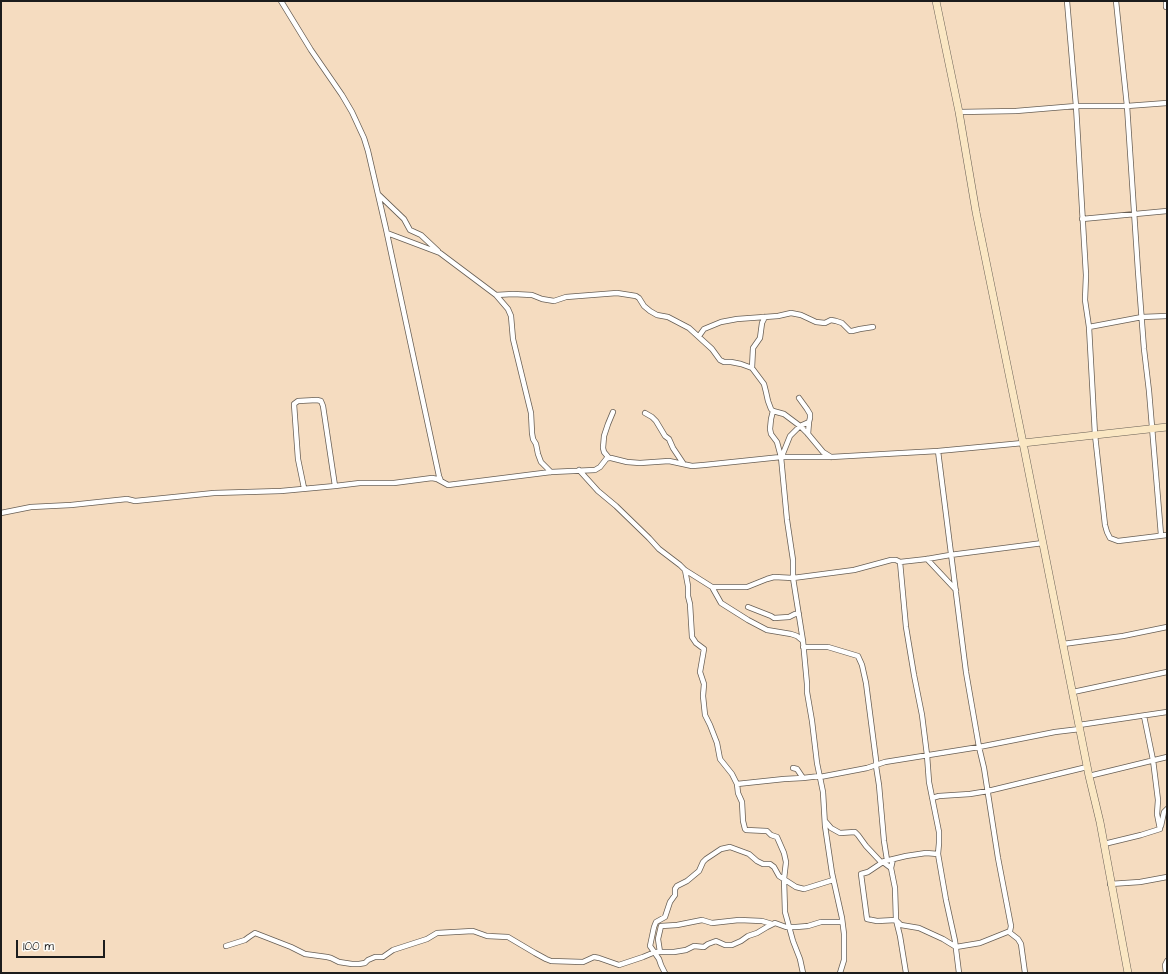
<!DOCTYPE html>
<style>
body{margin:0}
#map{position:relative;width:1168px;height:974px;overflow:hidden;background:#f5dcc0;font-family:"Architects Daughter",sans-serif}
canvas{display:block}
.frame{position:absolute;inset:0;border:2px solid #1c1c1c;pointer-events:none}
.scale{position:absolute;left:16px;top:940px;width:89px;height:18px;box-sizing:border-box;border:2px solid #1c1c1c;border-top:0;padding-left:5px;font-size:12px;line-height:14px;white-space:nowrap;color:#1c1c1c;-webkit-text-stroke:3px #fdfcf7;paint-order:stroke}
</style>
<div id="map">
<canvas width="1168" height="974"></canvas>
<div class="frame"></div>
<div class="scale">100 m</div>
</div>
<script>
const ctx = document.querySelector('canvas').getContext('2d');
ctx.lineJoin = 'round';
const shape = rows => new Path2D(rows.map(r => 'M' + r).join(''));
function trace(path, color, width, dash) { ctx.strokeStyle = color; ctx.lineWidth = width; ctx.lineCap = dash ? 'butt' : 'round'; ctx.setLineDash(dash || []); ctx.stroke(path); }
const street = shape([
 [281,1,311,50,342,95,352,112,364,138,368,151,386,229,439,476,441,481],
 [1067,1,1076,106,1086,275,1085,300,1089,327,1095,435,1105,525,1107,532,1110,538,1118,541,1167,535],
 [1116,1,1127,106,1138,271,1144,349,1149,391,1161,535],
 [1166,1,1166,7],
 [959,112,1016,111,1076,106,1127,106,1167,103],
 [379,195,404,219,410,230,421,235,438,251],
 [1082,219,1167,211],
 [387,233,440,253,496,295,508,309,511,316,513,339,531,413,532,433,533,439,536,444,538,454,541,462,551,472],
 [496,295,513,294,532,295,542,299,554,301,566,297,617,293,636,296,639,298,644,306,650,311,657,315,668,317,689,328,712,349,720,360,724,362,731,362,741,364,752,368,764,384,766,392,768,401,771,409,773,411,784,414,800,426,808,434,823,452,831,457],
 [1089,327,1142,317,1167,316],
 [699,336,704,329,721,322,737,319,778,316,791,313,801,315,816,322,825,323,831,320,836,321,842,323,850,331,852,331,860,329,873,327],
 [752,368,753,348,760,338,762,323,765,317],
 [799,398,807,409,810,414,810,418,809,422],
 [773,411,771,419,770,429,771,434,777,442,781,457,787,520,793,560,793,578,803,641,807,684,807,692,812,721,817,763,823,792,825,826,832,873,842,918,844,934,844,960,840,973],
 [645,413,652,417,656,421,665,436,669,439,673,448,683,463],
 [782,456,790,436,800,426,809,422,808,434],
 [609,458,604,452,603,448,604,436,608,424,613,412],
 [579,470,598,491,616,506,649,538,659,549,680,565,685,570,712,587,747,587,767,579,774,577,793,578,854,570,891,560,896,560,900,562,927,559,950,555,1043,543],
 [304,488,298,459,294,404,298,401,317,400,321,401,323,406,335,486],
 [1,513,31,507,71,505,127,499,135,501,214,493,281,491,335,486,360,483,394,483,432,478,437,479,448,485,551,472,595,470,600,467,607,458,611,458,627,462,640,463,669,461,692,466,704,465,781,457,831,457,938,451,1023,443],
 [927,559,956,590],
 [900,562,906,627,914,675,922,715,927,755,929,782,939,832,939,843,938,854,946,900,955,941,959,973],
 [685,570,688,586,688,596,690,604,692,637,696,643,704,649,700,672,704,684,703,696,705,715,710,725,717,743,720,759,732,774,737,784,738,793,742,802,743,821,745,829,746,830,767,831,771,835,777,837,784,853,786,862,784,879,785,912,793,941,800,959,803,973],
 [712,587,721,603,748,620,767,630,791,634,797,636,803,641],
 [748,607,771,616,774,618,789,617,795,614,799,614],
 [1063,644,1123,636,1167,627],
 [803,647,828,647,858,656,862,665,866,683,876,760,876,766,879,785,884,841,887,860],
 [1073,692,1167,672],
 [1144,716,1153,760,1158,800,1157,814,1160,829],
 [1079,725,1167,712],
 [793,768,797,769,803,778,820,776],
 [1089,776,1167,757],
 [820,777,867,768,885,762,979,747,1055,732,1080,729],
 [737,784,784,779,803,778],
 [932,798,939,796,970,794,988,791,1087,767],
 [825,821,831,828,840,833,855,832,858,835,866,846,881,862,906,856,926,853,938,854],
 [1161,826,1164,812,1167,809],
 [1104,844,1141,835,1160,829],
 [893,859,891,868,895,888,896,920,900,936,906,973],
 [891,868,883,862,868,872,861,874,867,919,877,921,896,920,901,925,919,928,943,939,956,947,980,943,1010,931,1011,926,998,858,984,768,979,747,966,672,938,451],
 [1110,884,1140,882,1167,877],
 [1009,932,1018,939,1021,944,1025,973],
 [226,946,245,940,249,937,255,933,291,947,305,954,327,957,331,958,339,962,352,964,359,964,365,963,368,960,375,957,383,957,393,950,427,939,437,933,473,931,487,936,508,937,535,953,546,959,551,961,583,962,594,957,599,958,619,965,643,957,655,952,674,952,686,950,694,946,704,947,708,944,716,941,725,945,732,945,741,941,748,936,757,933,767,927,775,923,786,927,796,927,808,926,821,922,842,922],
 [660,952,658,939,661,926,677,925,702,920,712,923,739,920,762,921,772,924],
 [665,973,661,965,659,959,650,946,654,927,656,922,665,917,670,902,675,895,675,889,677,886,687,881,699,871,703,862,706,859,721,849,730,847,749,854,757,861,763,864,770,864,774,867,779,876,796,887,804,889,833,880],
 [1166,973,1165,965,1167,961]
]);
const secondary = shape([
 [936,1,959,112,976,212,1023,443,1089,776,1100,822,1128,973],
 [1023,443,1167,427]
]);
trace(street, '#685f55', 6);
trace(secondary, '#685f55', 8);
trace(street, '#fff', 4.5);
trace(secondary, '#fae7c3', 7);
</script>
